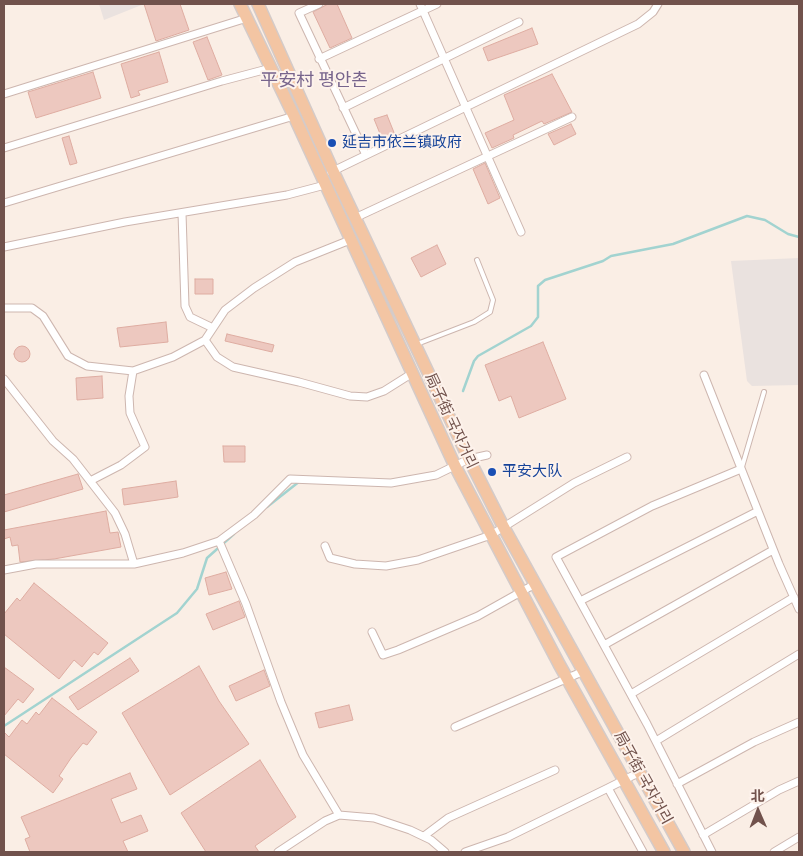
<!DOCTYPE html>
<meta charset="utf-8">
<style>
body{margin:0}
#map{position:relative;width:803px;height:856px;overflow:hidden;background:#faeee5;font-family:Cabin,"Noto Sans SC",sans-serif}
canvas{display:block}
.frame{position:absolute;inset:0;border:5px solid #71524c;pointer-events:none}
.north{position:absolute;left:733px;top:786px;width:50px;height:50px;-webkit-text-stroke:4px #fdf2eb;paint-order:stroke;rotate:359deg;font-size:14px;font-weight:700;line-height:20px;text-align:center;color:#71524c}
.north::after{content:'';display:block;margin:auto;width:18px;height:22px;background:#71524c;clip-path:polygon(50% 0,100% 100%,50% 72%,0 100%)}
</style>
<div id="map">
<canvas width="803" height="856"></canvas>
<div class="frame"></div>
<div class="north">北</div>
</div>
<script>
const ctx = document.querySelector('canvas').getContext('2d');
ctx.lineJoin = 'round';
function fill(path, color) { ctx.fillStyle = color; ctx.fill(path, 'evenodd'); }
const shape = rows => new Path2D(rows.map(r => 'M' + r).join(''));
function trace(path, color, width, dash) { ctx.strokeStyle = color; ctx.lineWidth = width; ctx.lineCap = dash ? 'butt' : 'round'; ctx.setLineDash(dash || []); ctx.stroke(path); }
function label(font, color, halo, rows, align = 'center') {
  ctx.font = font + ' Cabin,"Noto Sans SC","Noto Sans KR",sans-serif'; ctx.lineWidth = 4; ctx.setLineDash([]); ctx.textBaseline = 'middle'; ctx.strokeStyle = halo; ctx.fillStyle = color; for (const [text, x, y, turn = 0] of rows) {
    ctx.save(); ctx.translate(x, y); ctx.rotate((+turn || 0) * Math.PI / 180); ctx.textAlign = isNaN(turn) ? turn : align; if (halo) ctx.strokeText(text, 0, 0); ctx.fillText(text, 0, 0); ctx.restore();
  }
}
fill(shape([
 [99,4,144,4,104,20],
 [799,258,799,385,752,386,747,381,731,261]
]), '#eae2df');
trace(shape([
 [463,391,474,361,478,356,531,326,538,317,538,286,545,280,603,261,611,256,673,244,747,216,765,220,788,234,799,237],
 [267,507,300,481],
 [4,726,177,613,197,589,207,558,234,534]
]), '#a2d3d0', 2.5);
const building = shape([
 [144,4,180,4,189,30,156,41,144,4],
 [328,4,337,4,352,38,330,48,313,12,328,4],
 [532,28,538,44,488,61,483,48,532,28],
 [207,37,222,75,208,80,193,42,207,37],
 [159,52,168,82,138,91,140,95,131,98,121,64,159,52],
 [93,72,101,98,36,118,28,92,93,72],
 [552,74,572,112,544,124,542,121,513,135,514,138,492,148,485,133,514,120,504,95,552,74],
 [387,115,395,135,383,141,374,119,387,115],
 [571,124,576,134,554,145,548,134,571,124],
 [69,136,77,163,70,165,62,138,69,136],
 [485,163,500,198,488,204,473,169,485,163],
 [437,245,446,264,421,277,411,258,437,245],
 [195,279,213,279,213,294,195,294,195,279],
 [166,322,168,342,120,347,117,328,166,322],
 [227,334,274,345,272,352,225,341,227,334],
 [543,342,566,399,519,418,511,396,499,401,485,365,543,342],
 '14 354a8 8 0 1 1 16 0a8 8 0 1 1-16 0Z',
 [102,376,103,398,77,400,76,378,102,376],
 [223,446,245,446,245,462,224,462,223,446],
 [78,474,83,489,4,512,4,495,78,474],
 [176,481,178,497,124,505,122,489,176,481],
 [106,511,110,533,118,532,121,547,54,559,20,562,18,545,12,546,10,537,4,539,4,530,106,511],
 [226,572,232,589,209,595,205,578,226,572],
 [34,583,108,643,98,655,94,652,82,667,74,660,59,679,4,634,4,614,17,598,20,601,34,583],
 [239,601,245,617,213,630,206,614,239,601],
 [130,658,139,671,78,710,69,697,130,658],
 [199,666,219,701,249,744,170,795,122,713,199,666],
 [4,667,34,689,23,703,18,699,4,716,4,667],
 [264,670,270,686,236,701,229,686,264,670],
 [52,698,97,732,87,745,83,743,71,758,59,776,63,779,53,793,4,754,4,732,9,737,22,720,27,724,36,712,39,715,52,698],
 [349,705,353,720,319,728,315,713,349,705],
 [260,760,296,817,255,846,259,852,206,852,181,813,260,760],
 [130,773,137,789,111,799,121,823,141,815,148,831,123,841,128,852,30,852,25,839,30,837,21,817,130,773]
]);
fill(building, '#edc8bf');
trace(building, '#deaca1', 1);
const lane = shape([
 [417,344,474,322,490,312,493,300,477,260],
 [742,467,764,392]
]);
const street = shape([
 [319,4,299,13,365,153],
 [420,4,521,232],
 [319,59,437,4],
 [4,94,247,18],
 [343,108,519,22],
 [4,148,222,81,271,68],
 [331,172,638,24,653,12,658,4],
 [4,203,294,116],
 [182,213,185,306,190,317,213,328],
 [357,217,572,117],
 [4,247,125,222,287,195,325,185],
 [4,308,32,308,43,316,68,356,87,366,133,371,173,357,205,340,225,310,254,288,295,262,350,240],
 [205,340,217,357,233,367,299,382,350,396,367,397,384,391,411,374],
 [704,375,779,564,799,609],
 [4,379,53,441,73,459,115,513,125,534,134,564],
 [90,481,121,465,145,447,130,413,129,396,133,371],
 [219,541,246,604,281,702,303,755,339,815],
 [325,546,330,558,355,564,386,566,418,560,491,535,574,483,627,457],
 [4,570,36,564,134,564,183,553,219,541,254,515,290,479,391,483,436,475,469,459,487,455],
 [580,601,758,511],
 [372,632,383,655,398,650,478,616,535,584],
 [604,645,773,550],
 [631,694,794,597],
 [455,727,584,671],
 [656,741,799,654],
 [640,772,608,788,643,852],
 [677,784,754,742,799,722],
 [703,835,779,790,799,781],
 [424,836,448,818,555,770],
 [278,852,325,821,339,815,374,818,410,830,431,840,445,852],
 [465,852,508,837,608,788],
 [712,852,647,724,556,557,652,506,741,469],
 [774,852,799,837]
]);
const primary = shape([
 [240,4,294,116,455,466,559,664,664,852],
 [258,4,333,171,469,459,504,528,684,852]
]);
trace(lane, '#cdb6af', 6);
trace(street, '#cdb6af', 9);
trace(primary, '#d4cbc9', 14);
trace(lane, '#fff', 4);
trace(street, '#fff', 7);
trace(primary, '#f3c5a3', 11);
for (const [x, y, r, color] of [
 [332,143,5,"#1a4fb4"],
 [492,472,5,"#1a4fb4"]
]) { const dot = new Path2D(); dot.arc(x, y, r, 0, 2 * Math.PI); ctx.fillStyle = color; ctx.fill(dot); trace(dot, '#fdf2eb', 2); }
label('15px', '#164399', '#fdf2eb', [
 ["延吉市依兰镇政府",342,143],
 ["平安大队",502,472]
], 'left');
label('15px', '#71524c', '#fdf2eb', [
 ["局子街 국자거리",451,421,65],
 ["局子街 국자거리",643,778,61]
]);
label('18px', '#77648c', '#fdf2eb', [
 ["平安村 평안촌",314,81]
]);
</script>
